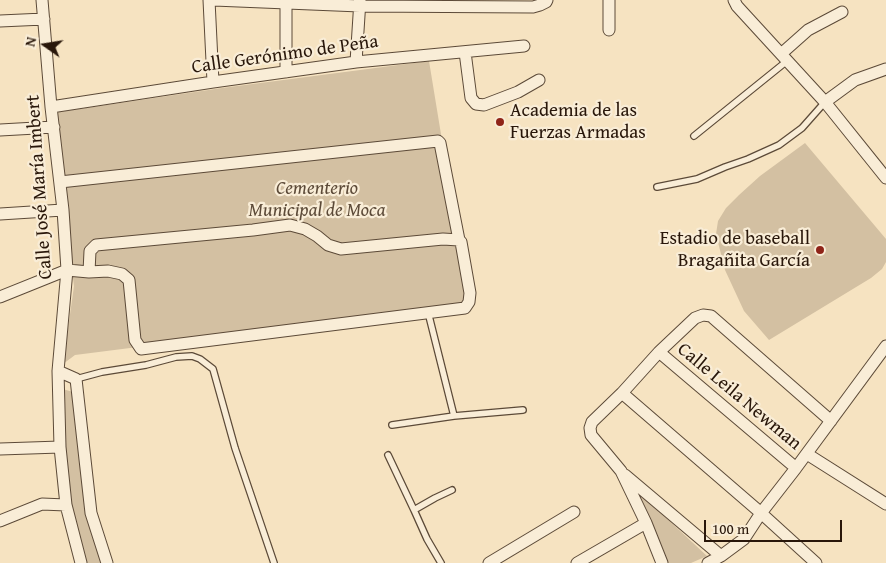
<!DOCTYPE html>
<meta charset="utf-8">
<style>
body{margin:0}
#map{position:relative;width:886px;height:563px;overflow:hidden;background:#f6e3c1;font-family:"Gentium Book Plus",serif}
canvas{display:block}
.north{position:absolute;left:20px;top:20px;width:50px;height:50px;-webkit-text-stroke:4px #f9edd7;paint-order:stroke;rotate:283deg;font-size:14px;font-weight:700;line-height:20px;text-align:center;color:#29170a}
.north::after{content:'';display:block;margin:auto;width:18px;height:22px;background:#29170a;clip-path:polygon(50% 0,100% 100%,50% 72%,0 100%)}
.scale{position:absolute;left:704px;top:520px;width:138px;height:22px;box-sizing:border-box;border:2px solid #29170a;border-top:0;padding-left:6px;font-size:15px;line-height:18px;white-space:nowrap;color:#29170a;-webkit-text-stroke:4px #f9edd7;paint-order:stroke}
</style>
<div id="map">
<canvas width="886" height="563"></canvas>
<div class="north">N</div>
<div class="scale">100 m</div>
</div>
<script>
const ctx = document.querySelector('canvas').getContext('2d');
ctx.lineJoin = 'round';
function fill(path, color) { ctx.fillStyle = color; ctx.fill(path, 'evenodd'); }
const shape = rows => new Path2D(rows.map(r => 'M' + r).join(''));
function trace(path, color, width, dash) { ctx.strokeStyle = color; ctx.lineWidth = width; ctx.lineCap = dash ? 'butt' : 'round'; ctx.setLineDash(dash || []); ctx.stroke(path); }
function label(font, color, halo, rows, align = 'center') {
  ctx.font = font + ' "Gentium Book Plus",serif'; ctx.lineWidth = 4.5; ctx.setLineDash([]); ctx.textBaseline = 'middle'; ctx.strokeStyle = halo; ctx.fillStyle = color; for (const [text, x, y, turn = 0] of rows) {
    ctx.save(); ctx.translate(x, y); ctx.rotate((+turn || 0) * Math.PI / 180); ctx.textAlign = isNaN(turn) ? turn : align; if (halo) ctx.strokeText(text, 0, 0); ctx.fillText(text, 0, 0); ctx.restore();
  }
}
fill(shape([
 [429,61,469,305,75,355,63,364,74,286,52,113,222,88],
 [805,143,886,239,886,262,882,269,871,278,769,340,744,311,725,270,716,234,718,221,726,208,739,195,760,176],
 [59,388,73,392,102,563,84,563,73,514],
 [632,486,707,556,691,563,667,563]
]), '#d3c0a2');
const service = shape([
 [694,136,787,61],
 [657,187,697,179,725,167,748,159,779,145,802,128,825,102],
 [428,312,454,416,523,410],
 [76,379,102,372,146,365,176,357,192,356,200,359,213,369,235,448,274,563],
 [392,425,454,416],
 [388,455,414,510],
 [441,563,427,539,414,510,435,498,452,490]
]);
const minor = shape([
 [42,0,51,107,63,210,67,270,58,371,60,447,66,505,81,563],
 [209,0,213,82],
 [214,0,360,6,533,7,540,5,546,2,547,0],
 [286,0,286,72],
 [609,0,609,30],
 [734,0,737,6,825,102,886,178],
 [0,21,44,19],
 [465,52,471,98,476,104,484,105,518,92,539,80],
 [781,54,808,30,842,12],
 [356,62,360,0],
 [825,102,855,80,886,69],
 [51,107,213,82,356,62,524,46],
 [0,130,54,127],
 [60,182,438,141,440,143,459,240],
 [0,214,63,210],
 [0,297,67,270,89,272,108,271,122,274,129,280,135,340,141,349,465,308,469,302,470,293,461,242,459,240,443,239,341,249,328,245,317,236,305,229,290,225,253,230,96,245,90,251,89,272],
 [659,352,796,468],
 [58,371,76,379,91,513,107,563],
 [622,393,761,513,816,563],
 [0,449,60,447],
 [807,454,886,504],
 [625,475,721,556],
 [0,521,42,504,66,505],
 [489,563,574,512],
 [577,563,646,523],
 [662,563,646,523,621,471,591,435,590,428,592,422,622,393,659,352,695,318,703,315,711,316,831,421],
 [708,563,721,556,744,539,761,513,796,468,886,346]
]);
trace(service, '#5c4a38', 8);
trace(minor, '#5c4a38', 13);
trace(service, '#f9edd7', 5.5);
trace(minor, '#f9edd7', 11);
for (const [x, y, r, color] of [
 [500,122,5,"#8f2418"],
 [820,250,5,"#8f2418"]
]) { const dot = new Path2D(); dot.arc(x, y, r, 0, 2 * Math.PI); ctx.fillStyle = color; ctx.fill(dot); trace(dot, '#f9edd7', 2); }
label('19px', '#29170a', '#f9edd7', [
 ["Calle Gerónimo de Peña",285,55,-8],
 ["Calle José María Imbert",40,187,-94],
 ["Calle Leila Newman",739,397,40]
]);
label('19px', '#29170a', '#f9edd7', [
 ["Academia de las",510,111],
 ["Fuerzas Armadas",510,133],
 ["Estadio de baseball",810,239,"right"],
 ["Bragañita García",810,261,"right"]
], 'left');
label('italic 19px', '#5c4a38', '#f9edd7', [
 ["Cementerio",317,189],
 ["Municipal de Moca",317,211]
]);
</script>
